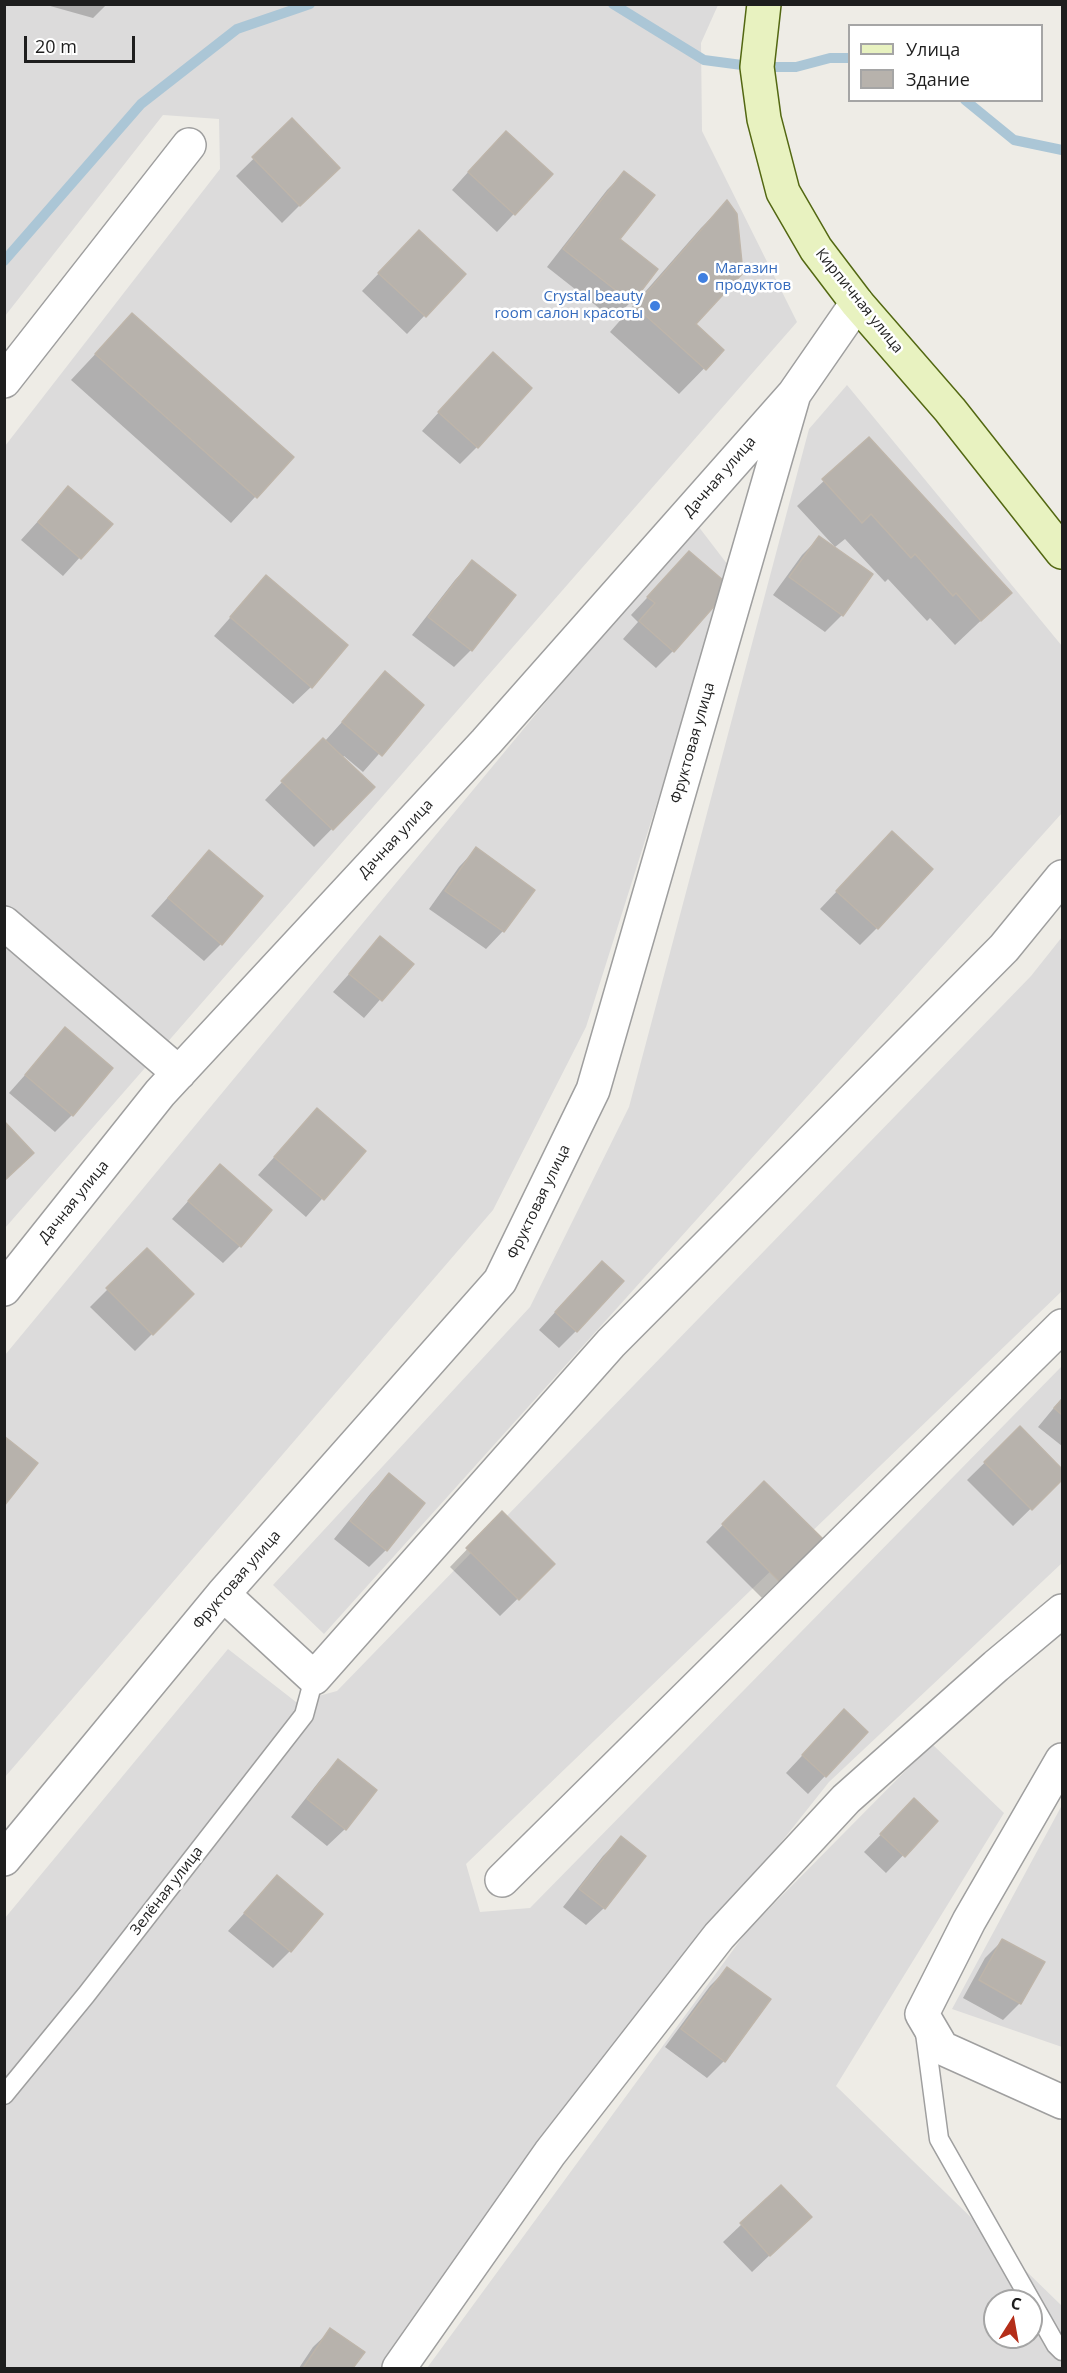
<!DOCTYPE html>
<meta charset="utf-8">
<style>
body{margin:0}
#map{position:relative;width:1067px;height:2373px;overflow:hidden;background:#eeece6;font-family:"Open Sans",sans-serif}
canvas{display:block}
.frame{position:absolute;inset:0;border:6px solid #1e1e1e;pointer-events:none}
.legend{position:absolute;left:848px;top:24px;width:195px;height:78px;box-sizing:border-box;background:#fff;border:2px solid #a5a5a5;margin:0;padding:8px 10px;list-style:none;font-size:18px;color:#1e1e1e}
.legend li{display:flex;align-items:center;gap:12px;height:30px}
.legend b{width:30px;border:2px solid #a5a5a5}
.north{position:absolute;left:983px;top:2289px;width:60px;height:60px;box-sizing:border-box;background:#fff;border:2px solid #a5a5a5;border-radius:50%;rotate:11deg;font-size:16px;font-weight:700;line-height:24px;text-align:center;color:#1e1e1e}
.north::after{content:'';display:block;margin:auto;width:21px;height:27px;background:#b42e19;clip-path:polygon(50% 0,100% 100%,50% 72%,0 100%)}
.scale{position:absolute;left:24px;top:36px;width:111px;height:27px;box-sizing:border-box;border:3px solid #1e1e1e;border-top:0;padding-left:8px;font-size:18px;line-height:21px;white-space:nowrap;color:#1e1e1e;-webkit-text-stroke:4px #fff;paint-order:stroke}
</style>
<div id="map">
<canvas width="1067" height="2373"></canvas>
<div class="frame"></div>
<ul class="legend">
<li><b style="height:8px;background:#e8f2c0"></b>Улица</li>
<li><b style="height:16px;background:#b7b2ac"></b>Здание</li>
</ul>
<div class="north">С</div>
<div class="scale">20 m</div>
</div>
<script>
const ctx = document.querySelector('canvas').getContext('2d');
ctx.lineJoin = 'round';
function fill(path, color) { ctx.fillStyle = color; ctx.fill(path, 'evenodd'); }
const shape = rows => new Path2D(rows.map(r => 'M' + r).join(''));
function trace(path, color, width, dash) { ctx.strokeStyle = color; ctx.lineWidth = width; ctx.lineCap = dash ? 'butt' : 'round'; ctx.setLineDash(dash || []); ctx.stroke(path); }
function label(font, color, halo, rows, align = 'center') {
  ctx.font = font + ' "Open Sans",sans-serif'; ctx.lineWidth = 5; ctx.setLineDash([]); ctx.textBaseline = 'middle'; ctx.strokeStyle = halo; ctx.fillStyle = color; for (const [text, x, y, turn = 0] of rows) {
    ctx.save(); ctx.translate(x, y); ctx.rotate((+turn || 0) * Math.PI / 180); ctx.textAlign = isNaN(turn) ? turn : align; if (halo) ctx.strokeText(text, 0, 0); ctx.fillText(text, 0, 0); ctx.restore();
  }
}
fill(shape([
 [5,5,718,5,701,43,702,131,797,322,5,1228,5,446,220,169,219,119,163,115,5,316],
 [847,385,1062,646,1062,813,324,1634,273,1585,530,1307,629,1107,809,429],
 [695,522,731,569,586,1027,493,1210,5,1777,5,1355],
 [1062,937,1062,1291,466,1864,480,1912,530,1908,1062,1366,1062,1563,829,1782,543,2142,382,2368,5,2368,5,1918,228,1649,296,1702,337,1691,1031,976],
 [932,1744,1004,1813,836,2086,1062,2306,1062,2368,427,2368,747,1931],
 [995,2301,1031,2301,1031,2337,995,2337],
 [1062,1805,1062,2047,952,2009]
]), '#dcdbdb');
fill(shape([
 [43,4,107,4,93,18],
 [292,121,338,167,282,223,236,176],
 [488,150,551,174,497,232,452,190],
 [624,173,618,239,656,269,631,302,613,319,547,267,607,190],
 [726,203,694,324,722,350,679,394,610,332,701,228],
 [401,250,464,274,407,334,362,291],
 [132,315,292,457,231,523,71,380],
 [475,372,477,447,460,464,422,431],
 [869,439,1010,593,955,645,930,618,927,621,888,579,885,582,845,539,835,547,797,506],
 [68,488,110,524,63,576,21,540],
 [819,538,842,615,825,632,773,595,802,555],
 [689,553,673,651,656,668,623,639,638,622,631,615],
 [472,562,471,650,454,667,412,635,455,580],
 [266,577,311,687,293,704,214,636],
 [385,674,422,705,363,772,344,756,342,758,373,787,314,847,265,800,306,757,325,741],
 [476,849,533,890,503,931,486,949,429,909,459,867],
 [875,851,877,928,860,945,820,909],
 [209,852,221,944,204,961,151,916],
 [381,938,411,964,364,1018,333,992],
 [65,1030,72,1115,55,1132,9,1093],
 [317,1110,364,1151,306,1217,258,1175],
 [220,1166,240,1246,223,1263,172,1219],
 [147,1250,192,1294,135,1351,90,1307],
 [584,1280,576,1331,559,1348,539,1330],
 [1062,1398,1062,1446,1038,1427],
 [1020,1428,1062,1471,1062,1478,1013,1526,967,1480],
 [389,1475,386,1550,369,1567,334,1539,371,1493],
 [764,1483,821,1539,762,1598,706,1542],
 [502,1513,553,1564,500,1616,450,1567],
 [827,1729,825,1776,808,1794,786,1773],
 [338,1761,345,1829,327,1846,291,1817,321,1779],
 [897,1818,936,1821,886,1873,864,1852],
 [621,1838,604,1908,586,1925,563,1907,603,1856],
 [277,1877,290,1951,273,1968,228,1931],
 [1002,1941,1020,2003,1003,2020,963,1998,985,1958],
 [727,1969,724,2061,707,2078,665,2047,710,1986],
 [781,2187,792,2234,752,2272,723,2242],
 [331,2330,363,2352,351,2368,299,2368,313,2347]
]), '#0003');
trace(shape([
 [613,4,704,60,757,67,796,67,830,58,850,58],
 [965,100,1014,140,1062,150],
 [4,261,141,104,237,29,310,4]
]), '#abc6d6', 10);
const building = shape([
 [292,118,340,168,300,206,252,157,292,118],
 [506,131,553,174,515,215,468,172,506,131],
 [624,171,655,195,620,239,658,269,632,303,563,249,624,171],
 [727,200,737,214,743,273,696,324,724,350,706,370,635,306,727,200],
 [419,230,466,274,426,317,378,273,419,230],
 [132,313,294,457,257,498,95,354,132,313],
 [493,352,532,388,478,448,438,412,493,352],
 [869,437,1012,593,981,621,956,593,953,596,915,554,911,558,871,514,862,523,822,479,869,437],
 [68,486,113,524,81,559,38,522,68,486],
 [819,536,873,574,843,616,789,577,819,536],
 [689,551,731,587,674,652,639,621,655,603,647,597,689,551],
 [472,560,516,595,472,651,428,617,472,560],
 [266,575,348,645,312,688,230,617,266,575],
 [385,671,424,705,382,756,342,722,385,671],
 [323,738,375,787,333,830,281,781,323,738],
 [892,831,933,869,878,929,836,891,892,831],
 [476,847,535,890,504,932,445,891,476,847],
 [209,850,263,896,222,945,168,898,209,850],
 [380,936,414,964,382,1001,349,974,380,936],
 [65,1027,113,1068,73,1116,25,1075,65,1027],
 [317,1108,366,1151,324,1200,274,1157,317,1108],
 [4,1121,34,1153,4,1181,4,1121],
 [220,1164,272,1210,241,1247,188,1201,220,1164],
 [147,1248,194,1294,153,1335,106,1288,147,1248],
 [602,1261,624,1281,577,1332,555,1312,602,1261],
 [1062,1399,1062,1415,1054,1408,1062,1399],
 [1020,1426,1062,1469,1062,1480,1032,1510,984,1462,1020,1426],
 [4,1436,38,1463,4,1506,4,1436],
 [389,1473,425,1503,387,1551,350,1521,389,1473],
 [764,1481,823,1539,780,1582,722,1524,764,1481],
 [502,1511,555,1564,519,1600,466,1548,502,1511],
 [844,1709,868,1732,826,1777,802,1755,844,1709],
 [338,1759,377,1790,346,1830,307,1799,338,1759],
 [914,1798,938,1821,905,1857,880,1834,914,1798],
 [621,1836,646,1856,605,1909,579,1889,621,1836],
 [277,1875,323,1914,291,1952,244,1913,277,1875],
 [1002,1939,1045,1962,1021,2004,979,1980,1002,1939],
 [727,1967,771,1999,725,2062,681,2029,727,1967],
 [781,2185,812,2217,770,2256,740,2223,781,2185],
 [330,2328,365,2352,353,2368,303,2368,330,2328]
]);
fill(building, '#b7b2ac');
trace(building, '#beb5aa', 1.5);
const service = shape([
 [925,2033,939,2139,1056,2345,1062,2351],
 [4,2095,86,1995,304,1715,314,1678]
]);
const minor = shape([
 [4,381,189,145],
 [4,923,179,1073],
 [4,1289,160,1093,486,742,794,394,857,303],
 [223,1594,314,1678,611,1343,1004,948,1062,877],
 [1062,1760,969,1921,922,2014,942,2048,1062,2102],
 [4,1859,223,1594,500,1281,593,1090,794,394],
 [502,1880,1062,1326],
 [399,2368,550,2153,719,1936,846,1799,996,1666,1062,1611]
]);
const secondary = shape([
 [764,4,757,67,764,119,783,192,816,249,857,303,950,410,1062,552]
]);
trace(service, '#9f9f9f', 21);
trace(minor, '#9f9f9f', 36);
trace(secondary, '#536812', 36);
trace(service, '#fff', 18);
trace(minor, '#fff', 33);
trace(secondary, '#e8f2c0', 33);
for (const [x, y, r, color] of [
 [703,278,6,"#3f7fe0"],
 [655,306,6,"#3f7fe0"]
]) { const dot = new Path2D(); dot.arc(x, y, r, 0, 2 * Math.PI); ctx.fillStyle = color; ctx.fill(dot); trace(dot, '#fff', 2); }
label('15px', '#366cbe', '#fff', [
 ["Магазин",715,269],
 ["продуктов",715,286],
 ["Crystal beauty",643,297,"right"],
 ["room салон красоты",643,314,"right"]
], 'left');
label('15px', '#1e1e1e', '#fff', [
 ["Кирпичная улица",859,301,51],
 ["Дачная улица",720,477,-49],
 ["Фруктовая улица",693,743,-74],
 ["Дачная улица",396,839,-47],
 ["Дачная улица",74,1202,-51],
 ["Фруктовая улица",539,1202,-64],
 ["Фруктовая улица",237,1580,-49],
 ["Зелёная улица",167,1891,-52]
]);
</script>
